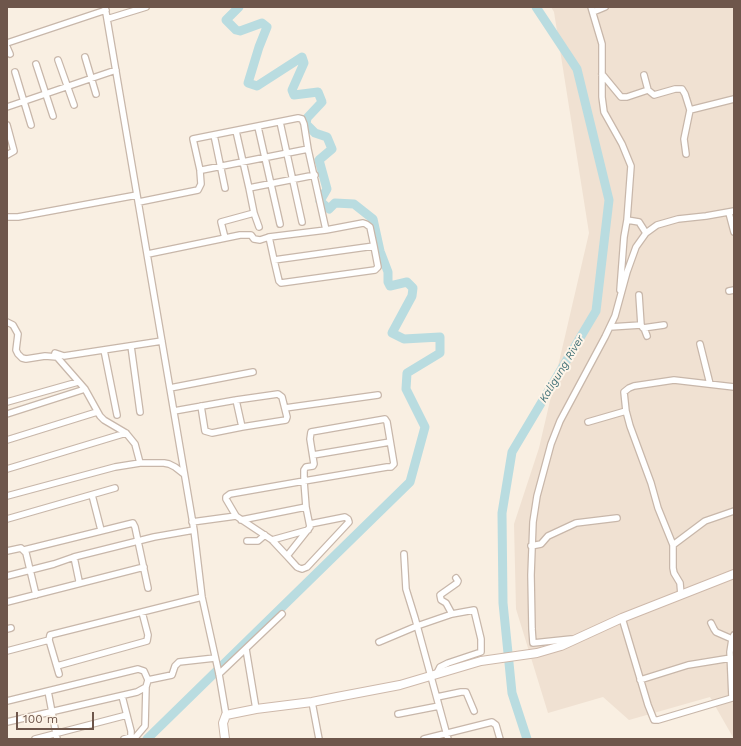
<!DOCTYPE html>
<style>
body{margin:0}
#map{position:relative;width:741px;height:746px;overflow:hidden;background:#f9efe2;font-family:"Work Sans",sans-serif}
canvas{display:block}
.frame{position:absolute;inset:0;border:8px solid #6e564b;pointer-events:none}
.scale{position:absolute;left:16px;top:712px;width:78px;height:18px;box-sizing:border-box;border:2px solid #6e564b;border-top:0;padding-left:5px;font-size:12px;line-height:14px;white-space:nowrap;color:#6e564b;-webkit-text-stroke:3px #fdf4e8;paint-order:stroke}
</style>
<div id="map">
<canvas width="741" height="746"></canvas>
<div class="frame"></div>
<div class="scale">100 m</div>
</div>
<script>
const ctx = document.querySelector('canvas').getContext('2d');
ctx.lineJoin = 'round';
function fill(path, color) { ctx.fillStyle = color; ctx.fill(path, 'evenodd'); }
const shape = rows => new Path2D(rows.map(r => 'M' + r).join(''));
function trace(path, color, width, dash) { ctx.strokeStyle = color; ctx.lineWidth = width; ctx.lineCap = dash ? 'butt' : 'round'; ctx.setLineDash(dash || []); ctx.stroke(path); }
function label(font, color, halo, rows, align = 'center') {
  ctx.font = font + ' "Work Sans",sans-serif'; ctx.lineWidth = 4; ctx.setLineDash([]); ctx.textBaseline = 'middle'; ctx.strokeStyle = halo; ctx.fillStyle = color; for (const [text, x, y, turn = 0] of rows) {
    ctx.save(); ctx.translate(x, y); ctx.rotate((+turn || 0) * Math.PI / 180); ctx.textAlign = isNaN(turn) ? turn : align; if (halo) ctx.strokeText(text, 0, 0); ctx.fillText(text, 0, 0); ctx.restore();
  }
}
fill(shape([
 [551,7,734,7,734,739,710,697,629,720,603,697,548,713,516,609,514,524,539,448,589,233,554,12]
]), '#f0e1d2');
trace(shape([
 [147,739,410,482,425,427,406,389,407,373,440,353,440,337,404,339,392,333,412,296,413,288,407,282,390,286,388,282,388,272,380,251,373,219,354,204,335,203,329,209,320,201,327,189,319,160,332,149,327,137,315,133,306,124,307,118,322,102,318,92,294,95,292,90,304,63,302,57,257,86,248,83,259,47,267,27,262,23,240,31,236,30,226,20,239,7],
 [527,739,512,693,503,603,502,513,512,452,596,311,609,200,577,69,536,7]
]), '#b9dce0', 9);
const minor = shape([
 [105,7,194,530,202,597,219,674,226,715],
 [591,7,602,44,602,97,604,112,622,144,631,166,627,220,639,222,646,233],
 [593,12,605,7],
 [107,19,146,7],
 [7,43,106,10],
 [7,47,10,54],
 [85,57,96,94],
 [58,60,74,105],
 [36,64,53,116],
 [15,72,31,125],
 [602,74,621,97,627,97,648,90],
 [644,75,648,90,654,95,675,89,682,89,685,94,690,110],
 [7,107,116,70],
 [280,122,302,222],
 [7,125,14,151,7,155],
 [258,127,280,224],
 [236,131,249,188,315,175],
 [214,135,225,188],
 [686,154,684,139,690,110,734,99],
 [200,170,193,139,298,118,302,119,304,124,308,149],
 [139,202,198,190,201,184,200,171,202,170,308,149,326,230],
 [254,213,259,227],
 [729,213,734,232],
 [7,217,18,217,137,195],
 [269,237,274,260,279,281,281,283,375,270,378,267,374,246,274,260],
 [225,238,221,222,254,213,249,188],
 [148,254,240,235,251,235,254,239,260,240,269,237,326,230,363,223,366,224,370,227,374,246],
 [620,290,624,237,627,220],
 [729,291,734,290],
 [7,322,13,325,18,334,16,350,18,354,22,358,26,359,45,356,57,357,85,389,100,416,104,420,126,433,7,469],
 [641,325,643,328,664,325],
 [610,327,641,325,639,295],
 [644,328,647,336],
 [700,344,710,384],
 [131,346,140,412],
 [104,350,117,415],
 [55,353,64,356,162,341],
 [170,388,253,372],
 [7,402,78,382],
 [201,406,205,431,212,433,242,427,236,400],
 [285,408,378,395],
 [174,411,236,400,278,394,282,397,287,417,286,420,242,427],
 [7,414,85,389],
 [588,422,626,411],
 [126,433,135,444,140,463],
 [7,440,97,412],
 [313,455,390,442],
 [92,495,101,530],
 [7,496,115,467,140,463,164,463,169,464,175,467,184,474],
 [7,519,115,488],
 [241,520,306,507],
 [192,522,236,516],
 [272,540,308,530],
 [247,541,258,541,265,535],
 [673,545,705,521,734,511],
 [531,546,541,544,548,536,576,523,617,518],
 [24,550,133,523,135,527,148,588],
 [7,551,21,548,26,553,36,595],
 [404,554,406,589,415,618,448,739],
 [287,556,310,527,306,507,304,481,304,470,306,467,313,466,314,464,310,439,311,432,385,419,387,422,394,464,391,467,387,467,304,481,230,494,226,497,226,499,236,516,272,540,287,556,297,567,299,568,302,569,307,567,349,522,348,519,345,517,310,524],
 [74,557,79,581,78,584],
 [7,576,54,564,74,557,154,537,194,530],
 [681,595,680,583,674,573,673,568,673,545,658,508,651,483,630,426,626,411,624,392,629,388,634,386,674,380,734,387],
 [7,602,144,567],
 [452,614,446,603,441,600,440,595,457,583,458,581,456,578],
 [622,618,648,705,654,720,658,720,732,698],
 [711,623,714,629,716,632,732,639],
 [7,629,11,628],
 [734,635,732,639,730,652,732,698,734,697],
 [571,639,533,643,532,629,531,575,533,522,537,496,551,444,560,421,605,337,615,316,627,272,636,247,646,233,657,225,678,219,706,216,734,211],
 [379,642,417,626,452,614,474,610,481,639,481,652,448,663,440,667,437,673],
 [246,649,256,709],
 [7,651,49,640],
 [57,666,147,641,148,635,142,612],
 [59,674,49,640,50,635,202,597],
 [219,674,282,614],
 [640,680,688,665,731,658],
 [48,691,57,739],
 [122,696,131,731,131,737,124,739],
 [437,697,461,692,466,692,474,711],
 [7,701,138,669,144,671,148,680],
 [312,702,319,739],
 [398,714,439,706],
 [7,722,137,692,146,687,148,680,172,675,175,666,179,662,215,658],
 [35,739,127,715],
 [134,739,145,726,146,687],
 [424,739,492,722,496,725,500,739]
]);
const secondary = shape([
 [225,739,223,723,226,715,256,709,312,702,337,697,400,685,481,661,537,653,561,646,622,618,734,574]
]);
trace(minor, '#c8b7aa', 8);
trace(secondary, '#ceb9ab', 10);
trace(minor, '#fff', 5.5);
trace(secondary, '#fff', 8);
label('italic 11px', '#447379', '#fdf4e8', [
 ["Kaligung River",562,369,-59]
]);
</script>
